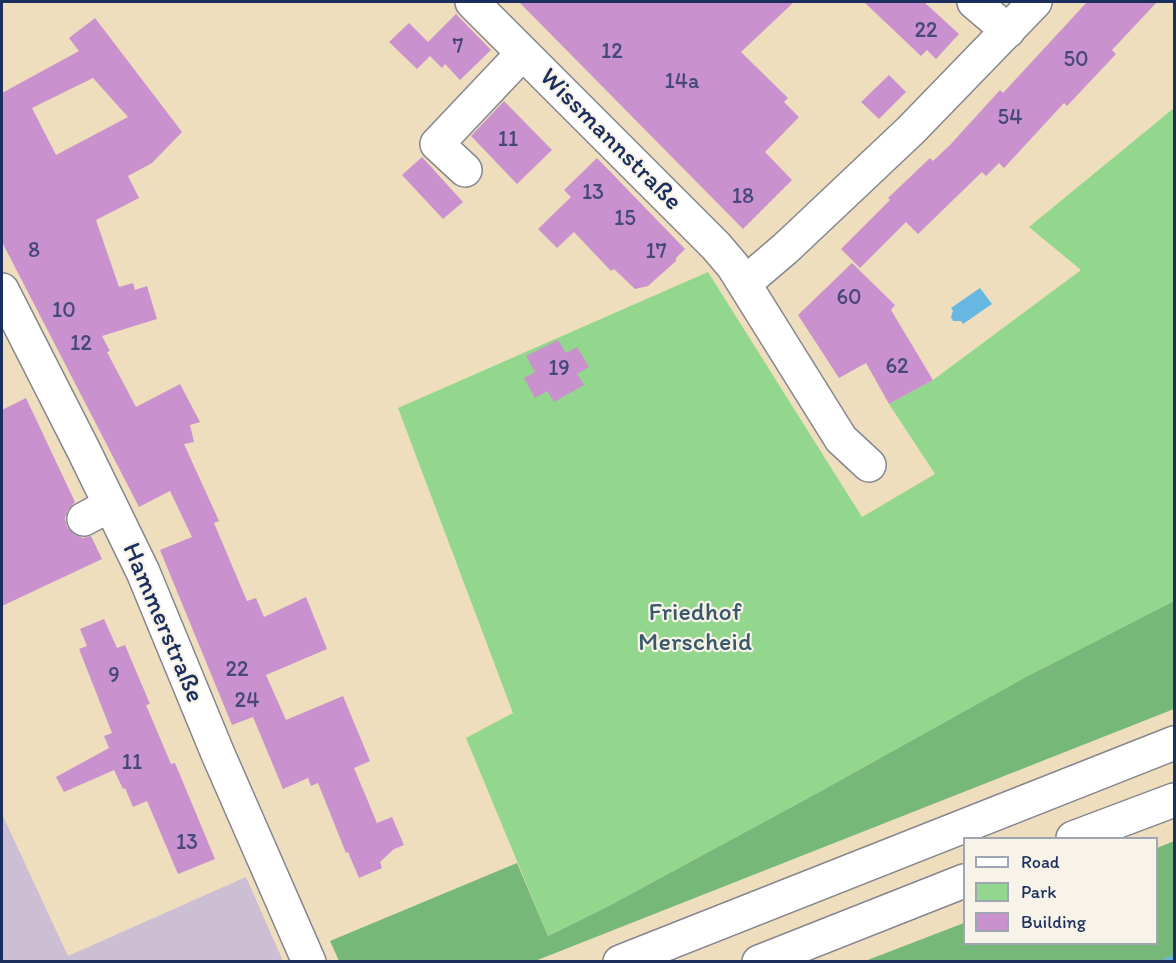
<!DOCTYPE html>
<meta charset="utf-8">
<style>
body{margin:0}
#map{position:relative;width:1176px;height:963px;overflow:hidden;background:#efdebd;font-family:Itim,sans-serif}
canvas{display:block}
.frame{position:absolute;inset:0;border:3px solid #1b2f5e;pointer-events:none}
.legend{position:absolute;left:963px;top:837px;width:195px;height:108px;box-sizing:border-box;background:#f7f3e8;border:2px solid #9fa5b1;margin:0;padding:8px 10px;list-style:none;font-size:18px;color:#1b2f5e}
.legend li{display:flex;align-items:center;gap:12px;height:30px}
.legend b{width:30px;border:2px solid #9fa5b1}
</style>
<div id="map">
<canvas width="1176" height="963"></canvas>
<div class="frame"></div>
<ul class="legend">
<li><b style="height:8px;background:#fff"></b>Road</li>
<li><b style="height:16px;background:#93d78f"></b>Park</li>
<li><b style="height:16px;background:#c991cd"></b>Building</li>
</ul>
</div>
<script>
const ctx = document.querySelector('canvas').getContext('2d');
ctx.lineJoin = 'round';
function fill(path, color) { ctx.fillStyle = color; ctx.fill(path, 'evenodd'); }
const shape = rows => new Path2D(rows.map(r => 'M' + r).join(''));
function trace(path, color, width, dash) { ctx.strokeStyle = color; ctx.lineWidth = width; ctx.lineCap = dash ? 'butt' : 'round'; ctx.setLineDash(dash || []); ctx.stroke(path); }
function label(font, color, halo, rows, align = 'center') {
  ctx.font = font + ' Itim,sans-serif'; ctx.lineWidth = 4.5; ctx.setLineDash([]); ctx.textBaseline = 'middle'; ctx.strokeStyle = halo; ctx.fillStyle = color; for (const [text, x, y, turn = 0] of rows) {
    ctx.save(); ctx.translate(x, y); ctx.rotate((+turn || 0) * Math.PI / 180); ctx.textAlign = isNaN(turn) ? turn : align; if (halo) ctx.strokeText(text, 0, 0); ctx.fillText(text, 0, 0); ctx.restore();
  }
}
fill(shape([
 [2,814,68,956,246,877,283,961,2,961]
]), '#ccbed3');
fill(shape([
 [1174,108,1174,601,1024,678,812,796,605,908,548,936,466,738,513,713,398,408,708,272,862,517,935,474,889,404,933,380,1081,270,1029,227]
]), '#93d78f');
fill(shape([
 [1174,601,1174,709,535,961,339,961,330,941,517,863,548,936,605,908,812,796,1024,678],
 [1174,841,1174,961,865,961,964,923,964,944,1156,944,1157,848]
]), '#76b87a');
fill(shape([
 [980,288,992,304,963,324,961,321,953,321,951,317,953,311,951,308]
]), '#66b7e1');
trace(shape([
 [1168,962,1174,960]
]), '#66b7e1', 9);
fill(shape([
 [519,2,794,2,741,52,788,98,784,102,799,117,765,152,792,180,743,229],
 [864,2,924,2,959,34,936,59,927,50,921,56],
 [1087,2,1157,2,1112,50,1116,54,1067,106,1064,103,1004,168,999,163,986,176,982,172,918,234,906,222,860,268,841,249,890,200,888,198,930,158,933,161,950,145,1000,90,1003,93],
 [456,14,491,50,460,80,445,64,442,68,430,56,417,69,389,42,409,23,428,42],
 [95,18,182,132,152,163,128,176,139,198,96,220,119,287,133,283,135,290,147,286,157,319,102,336,110,351,107,352,136,407,180,384,200,422,190,425,194,442,184,444,219,521,214,523,247,601,256,598,264,617,306,597,327,649,266,675,286,720,343,696,370,761,354,768,377,823,392,817,404,845,394,849,380,862,382,868,359,878,348,852,346,853,318,783,311,786,308,778,283,789,253,717,232,725,160,550,192,537,170,491,139,507,2,242,2,93,79,51,69,38],
 [93,78,128,117,56,155,32,108],
 [889,75,906,92,879,119,861,102],
 [504,101,552,150,517,184,471,136],
 [422,157,463,202,443,219,402,175],
 [597,158,685,249,676,258,676,261,648,286,635,289,614,269,611,271,574,232,557,248,538,229,571,197,564,190],
 [852,263,895,305,891,310,933,380,889,404,866,363,839,378,798,315],
 [558,340,566,353,577,347,589,367,577,374,584,385,554,402,547,391,535,398,524,378,535,372,526,356],
 [26,398,75,502,68,510,65,518,67,527,75,535,83,538,91,536,102,559,2,606,2,410],
 [104,619,117,648,125,645,150,704,146,705,171,764,175,763,215,859,178,874,147,801,133,807,125,788,123,789,114,770,64,792,56,777,109,748,104,736,112,733,79,649,87,646,80,629]
]), '#c991cd');
const minor = shape([
 [472,2,716,246,733,266,841,439,869,465],
 [974,2,1008,31],
 [465,170,437,144,523,53],
 [745,283,786,248,911,130,1035,2],
 [2,290,84,451,143,572,218,754,309,962],
 [84,519,110,505]
]);
const highway = shape([
 [1073,838,1174,800],
 [620,962,1174,743],
 [759,962,964,881]
]);
trace(minor, '#85868e', 36);
trace(highway, '#85868e', 36);
trace(minor, '#fff', 33);
trace(highway, '#fff', 33);
label('22px', '#46487a', null, [
 ["22",926,31],
 ["7",458,47],
 ["12",612,52],
 ["50",1076,60],
 ["14a",682,82],
 ["54",1010,118],
 ["11",508,140],
 ["13",593,193],
 ["18",743,197],
 ["15",625,219],
 ["8",34,251],
 ["17",656,252],
 ["60",849,298],
 ["10",64,311],
 ["12",81,344],
 ["62",897,367],
 ["19",559,369],
 ["22",237,670],
 ["9",114,676],
 ["24",247,701],
 ["11",132,763],
 ["13",187,843]
]);
label('26px', '#1b2f5e', '#f7f3e8', [
 ["Wissmannstraße",610,140,45],
 ["Hammerstraße",162,623,67]
]);
label('26px', '#39596a', '#f7f3e8', [
 ["Friedhof",695,613],
 ["Merscheid",695,643]
]);
</script>
